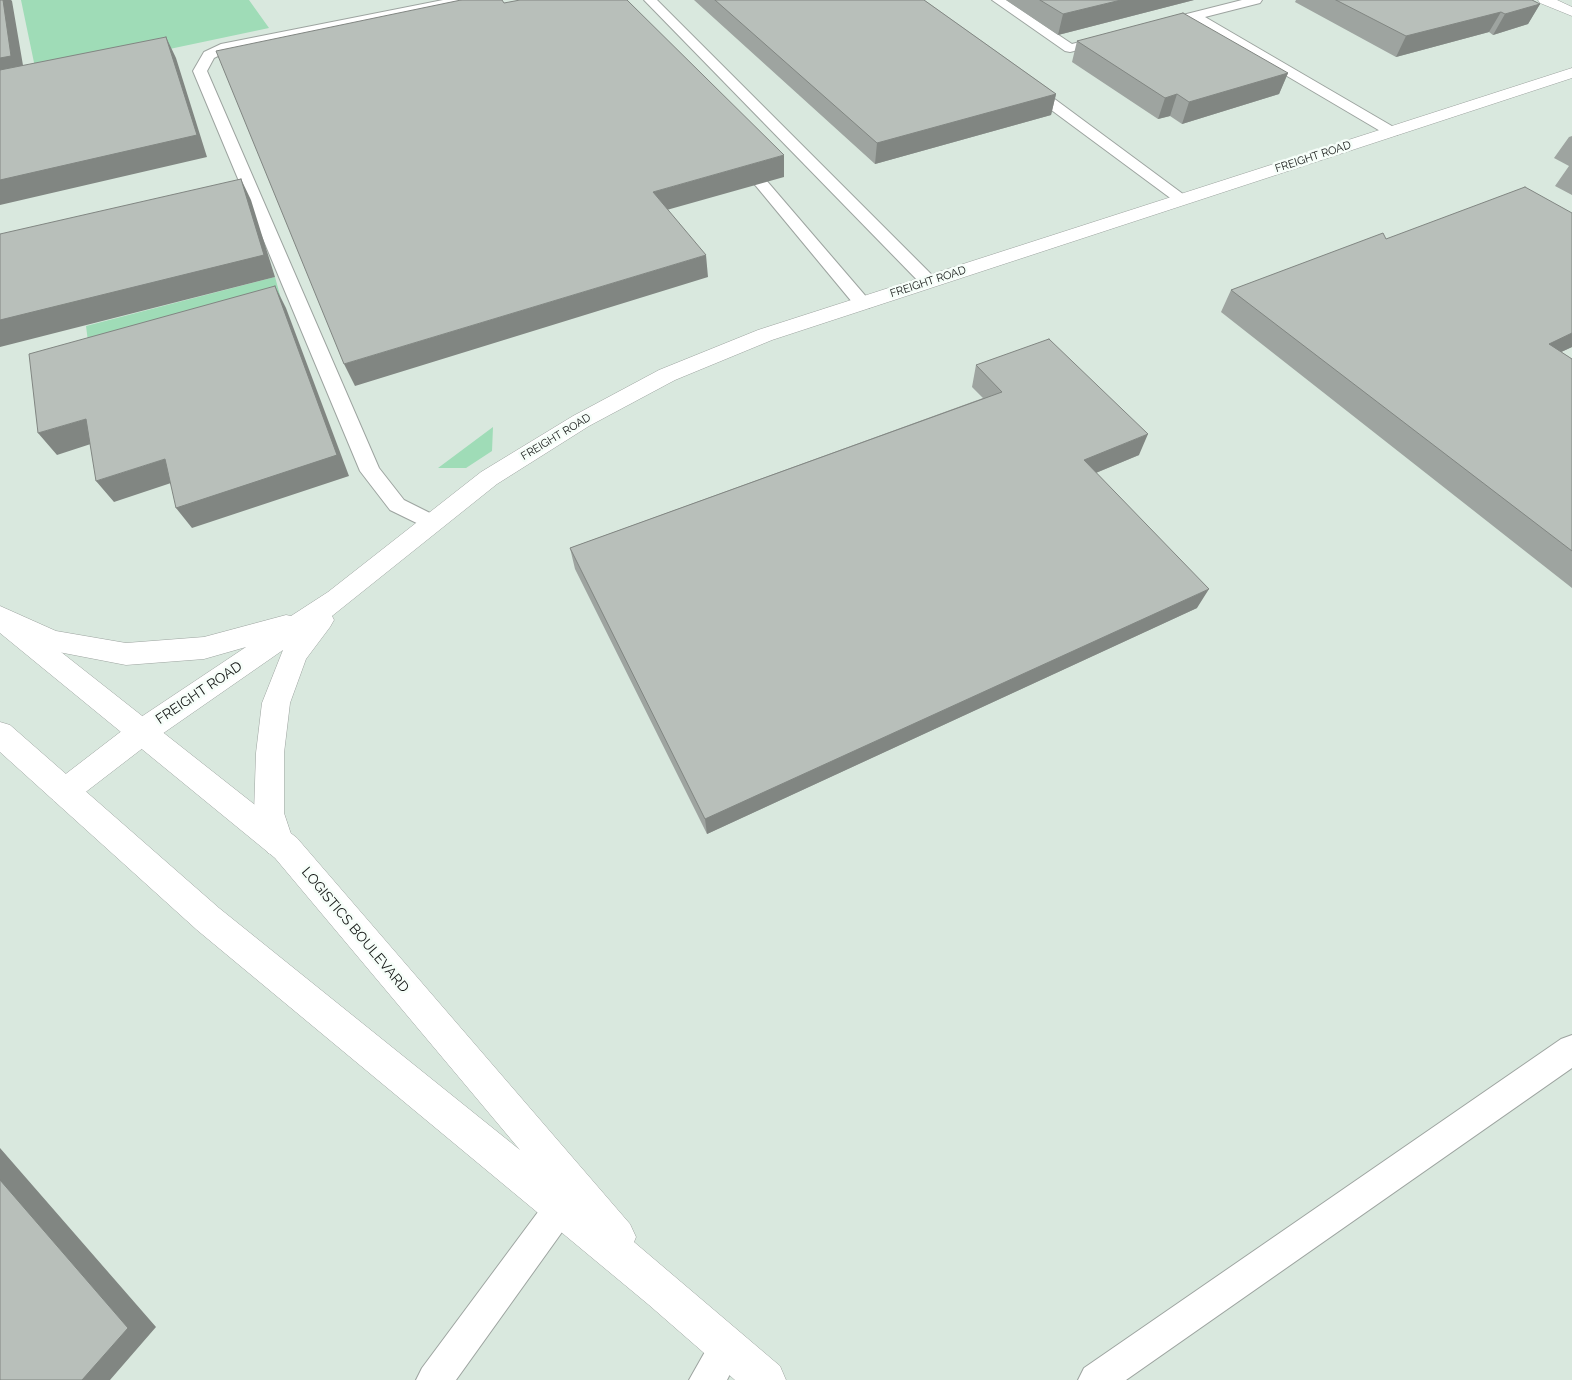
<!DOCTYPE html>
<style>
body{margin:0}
canvas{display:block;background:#e9f1ec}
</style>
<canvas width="1572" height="1380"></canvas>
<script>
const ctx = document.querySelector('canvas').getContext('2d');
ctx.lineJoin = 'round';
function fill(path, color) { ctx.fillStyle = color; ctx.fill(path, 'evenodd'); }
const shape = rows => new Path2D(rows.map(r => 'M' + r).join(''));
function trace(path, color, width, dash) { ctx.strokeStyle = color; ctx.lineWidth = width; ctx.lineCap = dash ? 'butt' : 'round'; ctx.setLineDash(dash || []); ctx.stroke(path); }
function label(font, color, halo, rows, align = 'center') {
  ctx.font = font + ' Raleway,sans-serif'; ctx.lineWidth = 5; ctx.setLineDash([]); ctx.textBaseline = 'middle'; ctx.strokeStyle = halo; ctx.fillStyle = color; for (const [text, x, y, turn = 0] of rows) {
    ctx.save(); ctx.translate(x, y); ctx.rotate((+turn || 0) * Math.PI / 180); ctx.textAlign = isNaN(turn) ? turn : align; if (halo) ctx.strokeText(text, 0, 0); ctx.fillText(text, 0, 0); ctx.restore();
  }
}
fill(shape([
 [0,0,1572,0,1572,1380,0,1380]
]), '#d9e8de');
fill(shape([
 [21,0,249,0,269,28,37,77],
 [275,277,283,306,90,357,86,326],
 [493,427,492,451,466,468,438,468]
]), '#9fdcb7');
const lane = shape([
 [443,0,467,0,461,4,230,50,214,58,207,71,379,468,404,500,440,518,443,523,440,528,433,531,390,510,360,471,193,71,204,52,221,44,443,0],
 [644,0,657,0,935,278,937,282,935,286,923,286,644,0],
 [992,0,1006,0,1072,44,1107,35,1113,39,1107,43,1070,52,1065,51,992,0],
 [1242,0,1262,0,1260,3,1205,17,1397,129,1399,132,1397,135,1387,135,1192,20,1159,29,1153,25,1155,22,1242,0],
 [1028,82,1033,83,1187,197,1190,200,1187,203,1177,203,1023,89,1021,86,1023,83,1028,82],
 [761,178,766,180,869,300,872,304,869,308,857,308,756,186,753,183,761,178],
 [1572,1035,1572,1068,1126,1380,1078,1380,1084,1368,1561,1039,1572,1035],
 [569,1180,580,1185,585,1196,580,1207,456,1380,416,1380,422,1368,558,1185,569,1180],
 [727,1329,739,1334,744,1346,727,1380,689,1380,715,1334,727,1329]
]);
const street = shape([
 [1572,68,1572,78,772,340,675,380,589,426,497,484,332,616,334,620,330,627,306,659,290,703,284,753,284,813,294,843,290,853,279,857,268,853,254,813,256,753,262,703,283,650,152,741,74,801,64,805,54,801,49,792,54,783,132,723,246,647,204,659,126,665,43,649,0,628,0,606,56,631,126,643,204,637,286,615,291,616,328,592,481,472,573,416,659,370,758,330,1572,68]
]);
const secondary = shape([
 [1538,0,1557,0,1572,7,1572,16,1540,3,1538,0],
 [0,608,9,611,297,838,630,1224,636,1237,634,1242,780,1366,786,1380,735,1380,649,1305,197,930,0,752,0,722,10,725,219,908,520,1150,275,858,0,633,0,608]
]);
trace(lane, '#9da4a0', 2);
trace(street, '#9da4a0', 1);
trace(secondary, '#9da4a0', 1);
fill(lane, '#fff');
fill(street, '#fff');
fill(secondary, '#fff');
fill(shape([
 [694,0,924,0,1056,94,1051,115,875,164],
 [1006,0,1194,0,1058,35],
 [1296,0,1532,0,1540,4,1528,24,1493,35,1489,32,1396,57,1295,2],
 [1077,41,1288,73,1279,94,1182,124,1170,116,1158,119,1072,62],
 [1572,136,1572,195,1555,186,1569,166,1554,158,1569,137],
 [1572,213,1572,347,1561,352,1572,359,1572,588,1221,312,1231,290],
 [976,365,1139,455,1096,473,1197,608,707,834,575,569,570,548,983,398,972,387]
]), '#9ea4a0');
fill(shape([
 [3,0,11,0,12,1,25,77,0,82,0,58],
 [1121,0,1194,0,1058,35,1063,14],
 [1540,4,1528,24,1493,35,1505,14],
 [1501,12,1489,32,1396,57,1406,36],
 [166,37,176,58,207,157,0,205,0,180],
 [1288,73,1279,94,1182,124,1189,102],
 [1056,94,1051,115,875,164,877,143],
 [1177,94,1170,116,1158,119,1165,98],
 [784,155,784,177,656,213,653,192],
 [241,179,251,200,275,277,0,347,0,320],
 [706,255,708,277,355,386,344,364],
 [275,286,286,308,349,476,192,528,176,508],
 [1572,333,1572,347,1531,366,1549,344],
 [86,419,103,440,57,455,38,433],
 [1148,434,1139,455,1076,481,1084,460],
 [165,459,180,480,114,502,96,481],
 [1209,589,1197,608,707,834,705,819],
 [0,1148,156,1327,110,1380,82,1380,0,1180]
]), '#818682');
const building = shape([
 [0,0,3,0,11,56,0,58,0,0],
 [461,0,502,0,504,3,520,0,627,0,784,155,653,192,706,255,344,364,216,51,461,0],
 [715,0,924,0,1056,94,877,143,715,0],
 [1040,0,1121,0,1063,14,1040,0],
 [1336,0,1532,0,1540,4,1505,14,1501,12,1406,36,1336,0],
 [1183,13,1288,73,1189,102,1177,94,1165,98,1077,41,1183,13],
 [166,37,197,135,0,180,0,70,166,37],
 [241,179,264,255,0,320,0,234,241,179],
 [1525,187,1572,213,1572,333,1549,344,1572,359,1572,551,1231,290,1383,233,1386,239,1525,187],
 [275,286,337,455,176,508,165,459,96,481,86,419,38,433,29,354,275,286],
 [1049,339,1148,434,1084,460,1209,589,705,819,570,548,1002,392,976,365,1049,339],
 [0,1180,128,1328,82,1380,0,1380,0,1180]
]);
fill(building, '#b8bfba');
trace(building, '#818682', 1);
label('11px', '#131614', '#f6fef9', [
 ["FREIGHT ROAD",1313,157,-18],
 ["FREIGHT ROAD",928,282,-18],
 ["FREIGHT ROAD",556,437,-31]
]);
label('14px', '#131614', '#f6fef9', [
 ["FREIGHT ROAD",199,693,-34],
 ["LOGISTICS BOULEVARD",355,930,50]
]);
</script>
